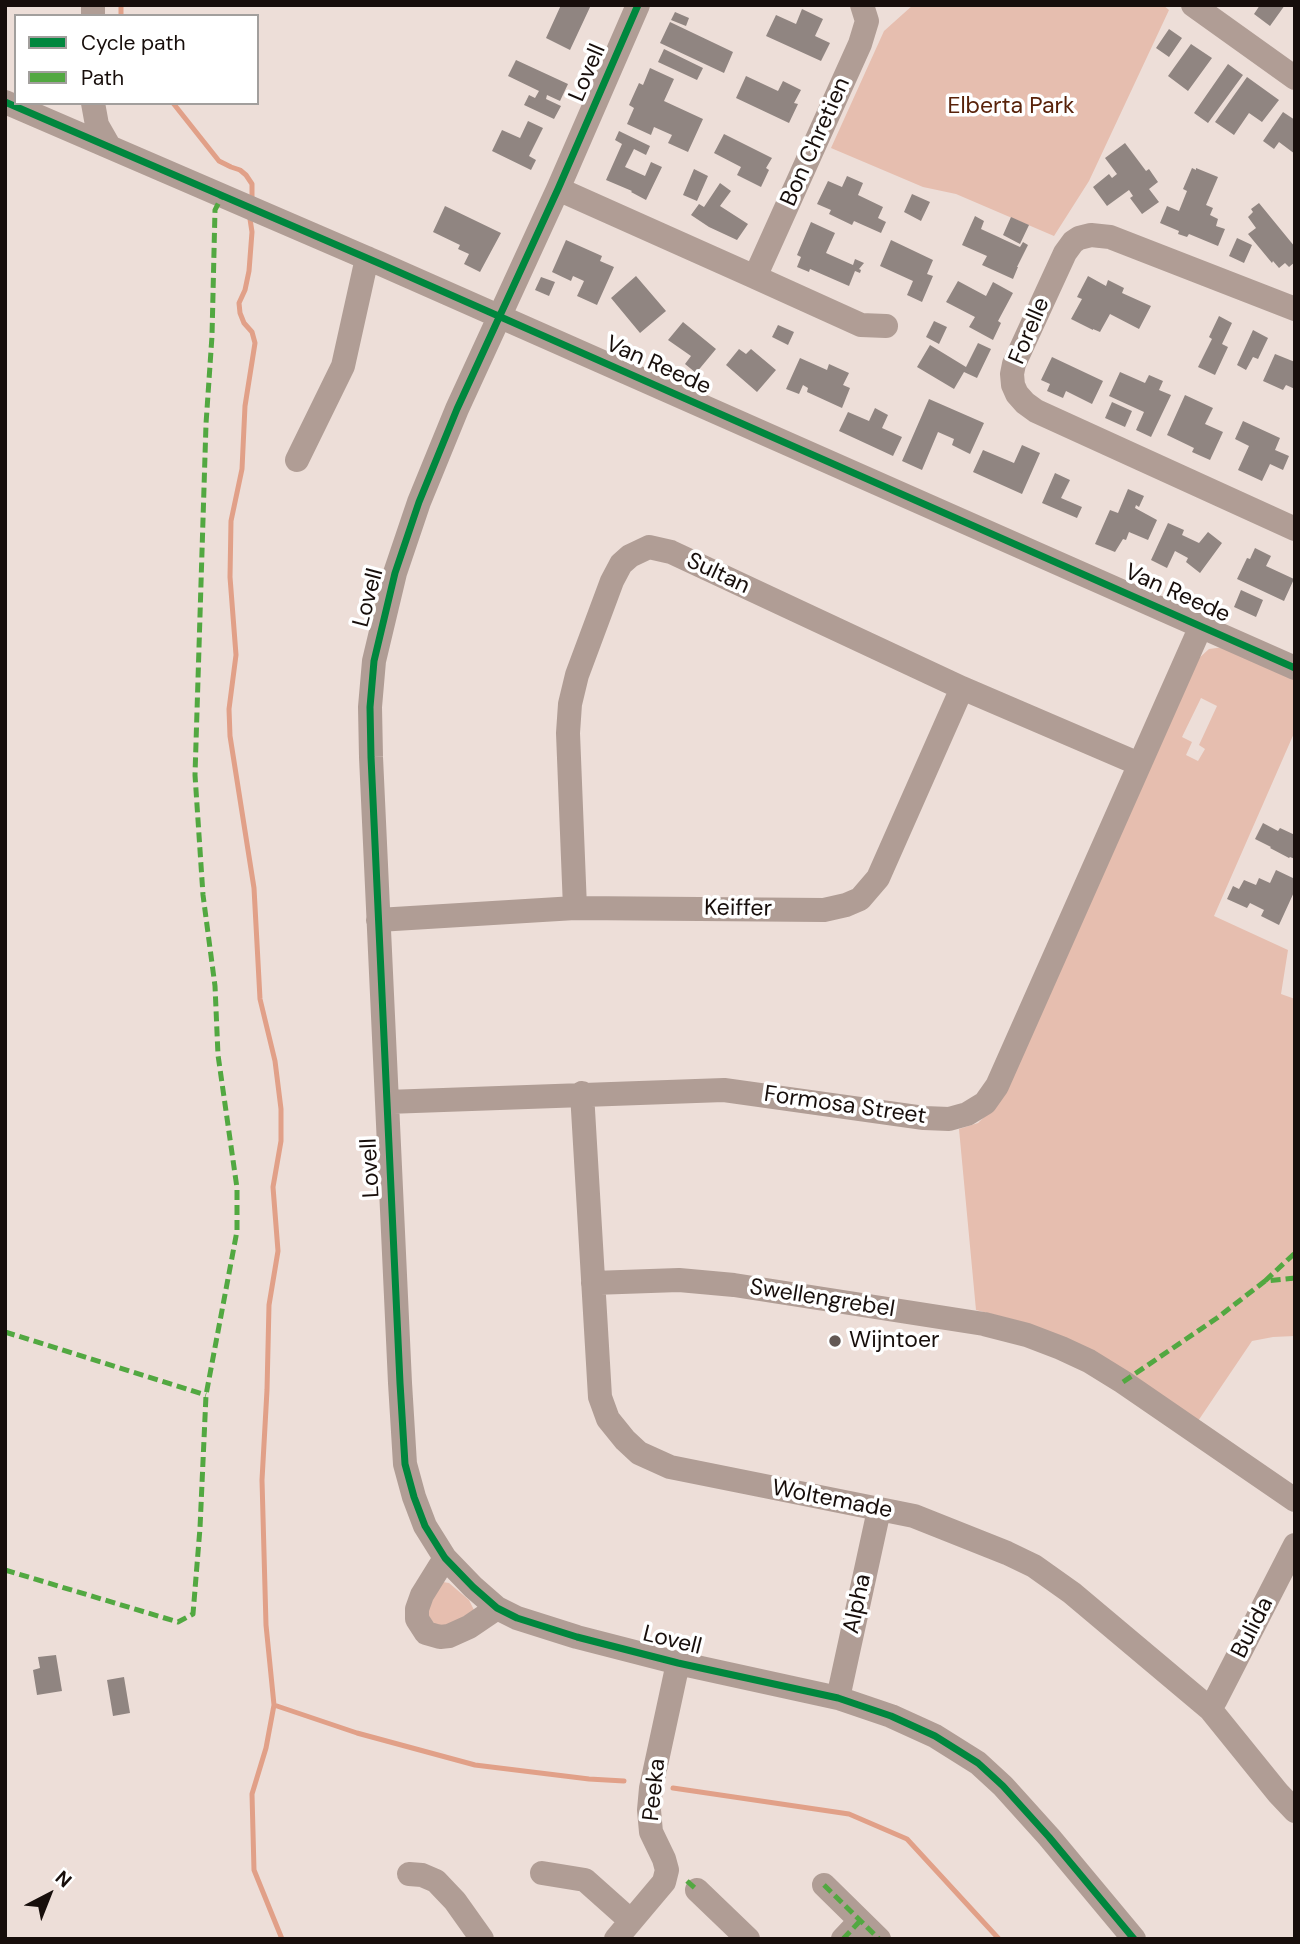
<!DOCTYPE html>
<style>
body{margin:0}
#map{position:relative;width:1300px;height:1944px;overflow:hidden;background:#edded8;font-family:"DM Sans",sans-serif}
canvas{display:block}
.frame{position:absolute;inset:0;border:7px solid #170e0b;pointer-events:none}
.legend{position:absolute;left:14px;top:14px;width:245px;height:91px;box-sizing:border-box;background:#fff;border:2px solid #a29f9d;margin:0;padding:9px 12px;list-style:none;font-size:21px;color:#170e0b}
.legend li{display:flex;align-items:center;gap:14px;height:35px}
.legend b{width:35px;border:2px solid #a29f9d}
.north{position:absolute;left:14px;top:1860px;width:70px;height:70px;-webkit-text-stroke:5px #fff;paint-order:stroke;rotate:42deg;font-size:19px;font-weight:700;line-height:28px;text-align:center;color:#170e0b}
.north::after{content:'';display:block;margin:auto;width:24px;height:32px;background:#170e0b;clip-path:polygon(50% 0,100% 100%,50% 72%,0 100%)}
</style>
<div id="map">
<canvas width="1300" height="1944"></canvas>
<div class="frame"></div>
<ul class="legend">
<li><b style="height:9px;background:#00873e"></b>Cycle path</li>
<li><b style="height:9px;background:#52a841"></b>Path</li>
</ul>
<div class="north">N</div>
</div>
<script>
const ctx = document.querySelector('canvas').getContext('2d');
ctx.lineJoin = 'round';
function fill(path, color) { ctx.fillStyle = color; ctx.fill(path, 'evenodd'); }
const shape = rows => new Path2D(rows.map(r => 'M' + r).join(''));
function trace(path, color, width, dash) { ctx.strokeStyle = color; ctx.lineWidth = width; ctx.lineCap = dash ? 'butt' : 'round'; ctx.setLineDash(dash || []); ctx.stroke(path); }
function label(font, color, halo, rows, align = 'center') {
  ctx.font = font + ' "DM Sans",sans-serif'; ctx.lineWidth = 7; ctx.setLineDash([]); ctx.textBaseline = 'middle'; ctx.strokeStyle = halo; ctx.fillStyle = color; for (const [text, x, y, turn = 0] of rows) {
    ctx.save(); ctx.translate(x, y); ctx.rotate((+turn || 0) * Math.PI / 180); ctx.textAlign = isNaN(turn) ? turn : align; if (halo) ctx.strokeText(text, 0, 0); ctx.fillText(text, 0, 0); ctx.restore();
  }
}
fill(shape([
 [913,5,1163,5,1169,10,1089,181,1054,236,956,194,923,187,831,148,884,31],
 [1224,647,1295,679,1295,731,1214,916,1288,950,1281,994,1295,999,1295,1336,1273,1337,1252,1341,1198,1421,1030,1324,976,1310,959,1129,978,1123,985,1116,1198,659,1209,649],
 [1201,698,1217,706,1199,745,1205,749,1198,761,1186,755,1192,742,1182,737],
 [443,1582,449,1583,469,1600,474,1610,439,1632,424,1608]
]), '#e6beaf');
trace(shape([
 [121,16,121,5],
 [173,103,219,161,231,167,240,170,246,175,252,184,252,198],
 [250,219,252,232,249,271,245,290,239,303,240,313,244,323,252,332,255,343,245,406,242,469,231,521,230,577,236,655,229,709,230,736,254,888,260,999,275,1061,281,1109,281,1141,273,1187,278,1251,269,1305,267,1390,262,1480,266,1625,274,1705,266,1748,252,1794,254,1870,282,1939],
 [274,1705,357,1733,475,1765,589,1779,624,1781],
 [673,1788,849,1814,907,1839,999,1939]
]), '#e1a088', 5);
fill(shape([
 [561,5,591,5,570,50,546,38],
 [1260,5,1285,5,1270,26,1254,14],
 [802,9,823,19,815,36,830,43,821,61,766,36,776,15,796,24],
 [675,12,689,18,686,26,671,20],
 [670,22,733,52,724,73,660,43],
 [1169,29,1182,38,1169,57,1156,48],
 [1191,44,1212,58,1188,91,1168,76],
 [664,49,703,68,697,80,658,62],
 [516,60,568,84,560,101,547,95,546,99,561,106,554,119,524,105,529,95,535,98,539,91,508,76],
 [1228,64,1243,75,1208,123,1194,113],
 [650,68,674,79,664,101,703,119,688,152,668,143,672,135,654,127,651,135,627,124,634,108,629,105,639,83,643,85],
 [746,76,778,91,783,81,801,90,794,103,798,104,789,123,736,98],
 [1247,77,1279,100,1262,122,1249,113,1234,135,1215,122],
 [1283,112,1295,120,1295,154,1279,142,1274,149,1263,141],
 [528,121,543,128,529,156,536,160,531,170,492,151,502,130,520,138],
 [619,131,650,146,646,155,634,149,625,167,645,176,651,162,662,167,646,200,631,192,632,191,606,180,622,144,615,140],
 [724,134,772,158,766,168,769,170,761,187,737,175,741,167,714,153],
 [1125,143,1146,171,1149,169,1158,182,1149,189,1159,202,1142,214,1130,198,1133,196,1129,190,1107,206,1093,187,1109,174,1112,178,1117,174,1105,158],
 [1192,168,1196,170,1196,168,1218,177,1206,205,1213,208,1210,215,1218,219,1216,226,1225,229,1218,246,1189,234,1187,237,1178,234,1179,231,1160,223,1167,206,1179,211,1187,191,1183,189],
 [694,169,708,176,697,201,683,195],
 [847,176,863,183,858,195,883,207,878,218,886,222,881,233,854,221,852,225,829,214,831,210,817,204,828,181,842,187],
 [720,183,731,191,720,206,748,224,737,240,709,227,691,215,699,204,704,207],
 [912,194,930,202,921,221,904,212],
 [1259,203,1295,247,1295,262,1289,267,1285,263,1279,268,1273,261,1272,263,1248,234,1256,228,1248,217,1253,212,1251,209],
 [445,206,501,233,480,272,464,264,469,254,458,249,460,245,433,232],
 [975,216,984,221,981,229,1020,247,1023,242,1028,245,1017,267,1018,267,1013,279,982,265,987,256,962,245],
 [1011,217,1029,225,1020,244,1003,235],
 [811,222,835,233,826,253,853,265,855,259,864,263,859,269,861,270,860,273,855,271,849,286,810,269,809,272,797,267,801,257,797,255],
 [1237,238,1252,245,1244,263,1229,256],
 [566,240,602,256,600,261,614,267,597,305,577,296,584,281,573,276,571,281,552,272],
 [891,240,933,260,927,274,933,276,922,302,907,295,913,281,880,266],
 [636,276,666,311,640,333,611,298],
 [1088,276,1106,286,1108,280,1124,288,1122,293,1151,306,1139,329,1110,314,1100,332,1093,329,1093,330,1071,319,1082,299,1077,297],
 [541,277,555,282,549,296,535,290],
 [958,281,986,296,993,282,1013,293,998,321,1001,323,993,340,969,327,975,317,946,302],
 [1219,316,1232,323,1222,344,1228,347,1215,375,1198,367,1212,339,1209,337],
 [934,321,947,327,939,344,926,337],
 [683,322,716,349,696,373,685,364,691,356,668,340],
 [778,325,794,332,788,345,772,337],
 [1253,330,1268,338,1258,359,1253,357,1246,370,1237,365],
 [978,343,991,349,977,378,964,372,954,389,917,367,930,345,966,367],
 [739,349,746,354,751,349,776,370,757,392,726,365],
 [1275,354,1295,362,1295,389,1286,385,1283,390,1263,381],
 [1052,357,1103,381,1092,404,1066,391,1063,398,1047,391,1050,384,1041,380],
 [800,358,827,370,829,364,849,373,843,385,850,388,842,408,807,392,808,388,803,385,799,394,786,389],
 [1120,372,1145,383,1149,375,1163,381,1159,390,1171,395,1151,437,1136,430,1144,412,1109,396],
 [1185,395,1213,408,1205,424,1223,432,1210,460,1192,452,1194,448,1167,435],
 [929,399,984,423,970,454,952,445,954,439,938,432,922,470,902,461],
 [1112,402,1132,411,1125,427,1105,418],
 [875,408,888,415,882,428,902,437,893,456,839,431,848,412,869,421],
 [1243,421,1280,438,1275,450,1289,456,1283,470,1270,464,1262,481,1238,470,1249,446,1235,439],
 [1022,445,1040,453,1022,494,973,472,983,450,1014,463],
 [1055,473,1070,480,1061,498,1082,507,1077,518,1042,503],
 [1128,489,1144,496,1139,507,1136,505,1135,508,1157,520,1148,540,1129,532,1126,540,1123,539,1115,552,1095,544,1110,510,1118,513],
 [1168,523,1184,530,1182,535,1199,543,1208,532,1222,543,1200,573,1186,562,1188,558,1175,551,1167,568,1151,560],
 [1255,548,1271,556,1266,566,1294,579,1284,601,1237,579,1247,558,1250,559],
 [1241,590,1263,600,1256,617,1234,607],
 [1263,823,1278,831,1280,828,1295,835,1295,859,1290,857,1289,858,1270,848,1271,847,1255,839],
 [1276,870,1295,879,1295,890,1279,925,1261,916,1264,910,1250,903,1247,908,1227,899,1233,886,1239,889,1244,880,1256,885,1259,878,1270,883],
 [56,1655,62,1691,37,1695,33,1670,40,1668,38,1657],
 [124,1677,130,1713,113,1716,107,1680]
]), '#908581');
trace(shape([
 [93,5,93,16],
 [638,5,558,189,457,409,419,502,395,573,374,661,370,707,371,757,400,1383,405,1464,414,1497,425,1526,445,1558,473,1587,497,1608,517,1618,577,1637,678,1663,838,1698,891,1716,935,1736,978,1763,1003,1786,1049,1837,1134,1939],
 [1193,5,1295,78],
 [5,102,383,265,1295,668],
 [93,103,97,125,109,146],
 [558,189,755,277,860,44,867,21,862,5],
 [755,277,861,325,886,326],
 [1295,309,1110,237,1091,235,1079,238,1073,242,1065,253,1014,364,1012,374,1013,385,1017,394,1025,403,1036,411,1295,529],
 [297,460,343,366,367,258],
 [575,908,568,733,570,704,577,675,612,581,621,564,630,556,649,547,671,552,962,688,1139,764],
 [378,920,575,908,824,910,846,905,860,899,878,878,962,688],
 [582,1093,600,1397,608,1419,625,1440,639,1453,670,1467,914,1516,1007,1553,1034,1566,1072,1593,1210,1709,1278,1793,1295,1811],
 [387,1102,724,1090,924,1118,949,1119,967,1114,985,1103,997,1086,1201,626],
 [593,1283,679,1280,734,1285,984,1324,1027,1335,1061,1348,1089,1361,1123,1382,1295,1500],
 [445,1558,422,1595,417,1609,417,1619,426,1633,440,1637,449,1636,469,1627,497,1608],
 [838,1698,879,1510],
 [1210,1709,1216,1699,1295,1545],
 [542,1873,585,1880,631,1921],
 [409,1874,422,1875,436,1881,455,1901,482,1939],
 [824,1885,879,1939],
 [697,1890,748,1939],
 [616,1939,664,1882,667,1870,664,1859,651,1832,649,1810,651,1788,678,1663],
 [843,1939,860,1921]
]), '#b09d95', 24);
trace(shape([
 [1265,1281,1295,1253],
 [5,1332,206,1395],
 [1123,1382,1217,1318,1265,1281,1295,1278],
 [5,1570,178,1622,193,1614,200,1528,206,1395,237,1231,237,1188,218,1055,215,986,203,895,195,775,206,424,212,336,215,210,222,196],
 [687,1881,697,1890],
 [824,1885,879,1939],
 [843,1939,860,1921]
]), '#52a841', 5, [10, 5]);
trace(shape([
 [638,5,558,189,457,409,419,502,395,573,374,661,370,707,371,757,400,1383,405,1464,414,1497,425,1526,445,1558,473,1587,497,1608,517,1618,577,1637,678,1663,838,1698,891,1716,935,1736,978,1763,1003,1786,1049,1837,1134,1939],
 [5,102,383,265,1295,668]
]), '#00873e', 7);
for (const [x, y, r, color] of [
 [835,1341,7,"#625753"]
]) { const dot = new Path2D(); dot.arc(x, y, r, 0, 2 * Math.PI); ctx.fillStyle = color; ctx.fill(dot); trace(dot, '#fff', 2.5); }
label('23px', '#170e0b', '#fff', [
 ["Lovell",588,73,-67],
 ["Bon Chretien",816,142,-66],
 ["Forelle",1030,331,-67],
 ["Van Reede",658,366,24],
 ["Sultan",718,574,25],
 ["Van Reede",1177,594,24],
 ["Lovell",369,598,-75],
 ["Keiffer",738,909,1],
 ["Formosa Street",845,1106,8],
 ["Lovell",371,1168,-93],
 ["Swellengrebel",822,1299,9],
 ["Woltemade",832,1500,11],
 ["Alpha",858,1604,-78],
 ["Bulida",1253,1628,-63],
 ["Lovell",672,1641,14],
 ["Peeka",655,1790,-84]
]);
label('23px', '#58220a', '#fff', [
 ["Elberta Park",1011,107]
]);
label('23px', '#170e0b', '#fff', [
 ["Wijntoer",849,1341]
], 'left');
</script>
